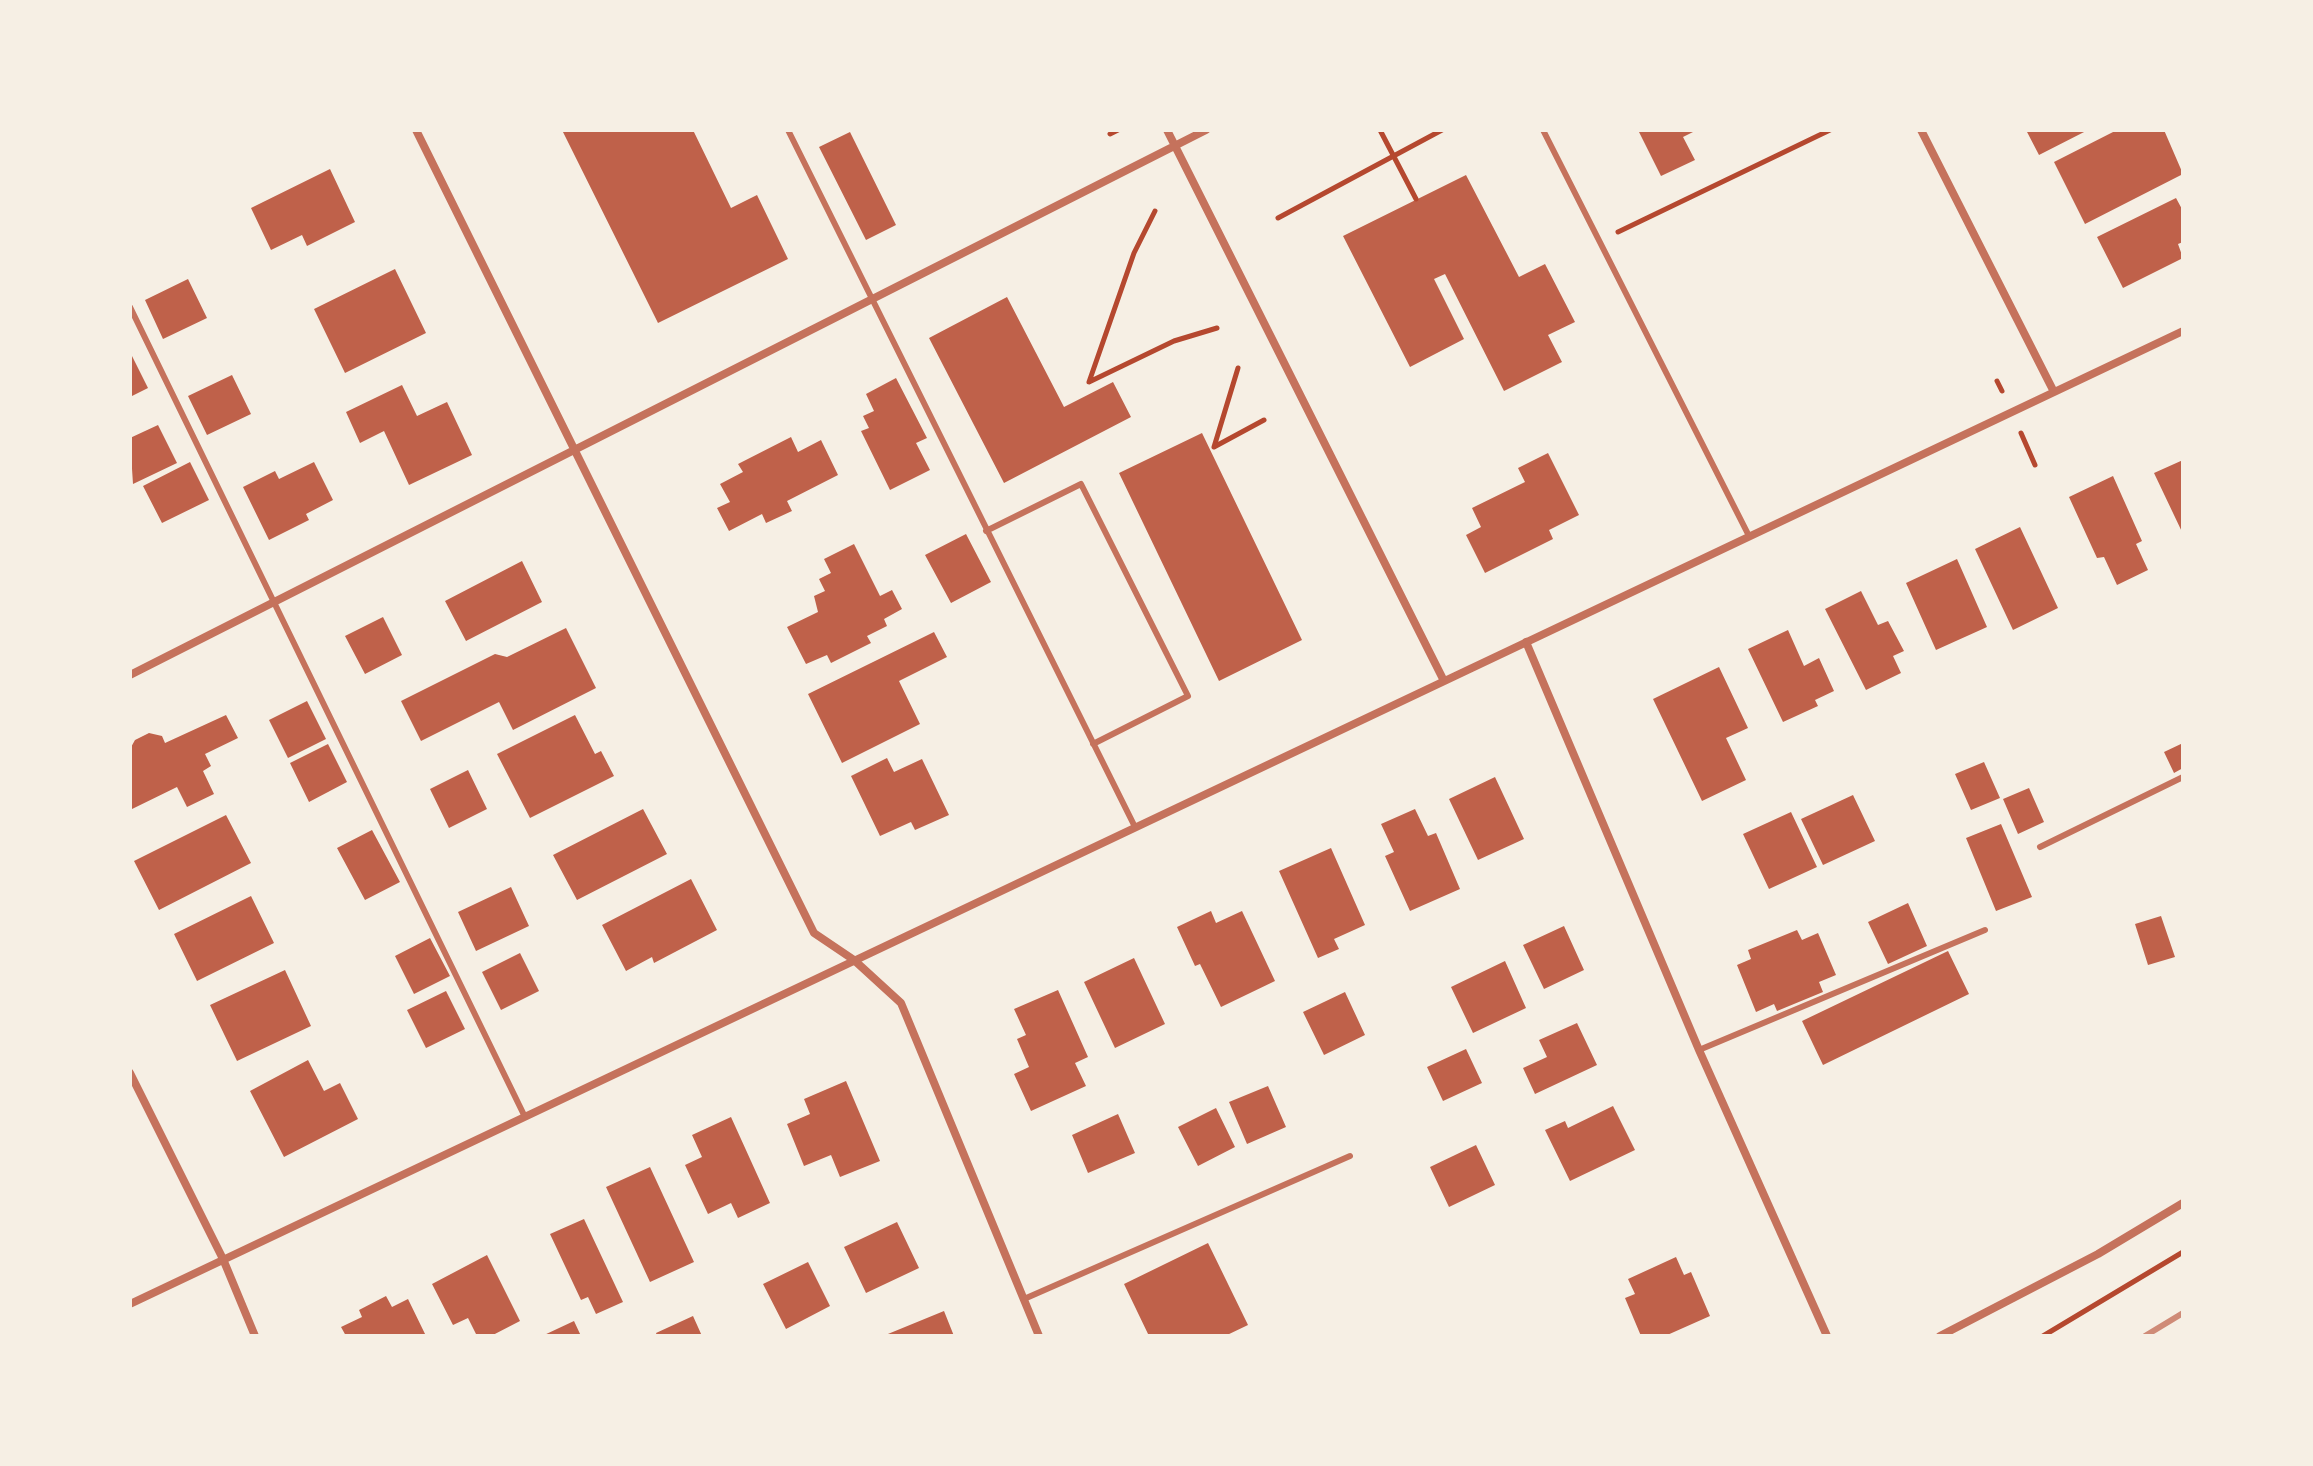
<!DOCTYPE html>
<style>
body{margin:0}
#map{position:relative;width:2313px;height:1466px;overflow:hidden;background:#f6efe4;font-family:"IBM Plex Sans",sans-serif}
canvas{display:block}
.frame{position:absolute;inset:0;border:132px solid #f6efe4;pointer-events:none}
</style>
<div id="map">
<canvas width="2313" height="1466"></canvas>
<div class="frame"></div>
</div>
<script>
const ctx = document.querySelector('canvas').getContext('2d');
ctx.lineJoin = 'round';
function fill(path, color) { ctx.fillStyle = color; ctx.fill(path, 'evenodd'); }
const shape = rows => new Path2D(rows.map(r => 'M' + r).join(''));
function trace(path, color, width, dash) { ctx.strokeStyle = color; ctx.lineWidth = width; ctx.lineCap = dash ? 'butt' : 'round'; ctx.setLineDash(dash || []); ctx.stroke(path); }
fill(shape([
 [562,130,693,130,731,208,757,195,788,259,658,323],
 [1638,130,1697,130,1683,137,1695,160,1661,176],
 [2026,130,2088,130,2039,155],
 [2117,130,2164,130,2183,174,2085,224,2054,162],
 [850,132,896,225,866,240,819,147],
 [330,169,355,222,307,246,302,235,271,250,251,208],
 [1466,175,1519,277,1545,264,1575,322,1548,335,1562,362,1504,391,1445,274,1434,279,1464,339,1410,367,1343,236],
 [2176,198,2183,211,2183,242,2178,244,2183,258,2123,288,2097,237],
 [395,269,426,333,345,373,314,309],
 [188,279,207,318,163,339,145,300],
 [1007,297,1064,407,1113,382,1131,417,1004,483,929,338],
 [130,352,148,388,130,397],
 [232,375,251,414,207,435,188,396],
 [896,378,927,438,916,443,930,470,890,490,861,431,869,428,863,416,874,411,866,394],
 [402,385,417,416,447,402,472,455,409,485,384,431,360,443,346,412],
 [158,425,177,463,133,484,130,438],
 [1202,433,1302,640,1219,681,1119,473],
 [791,437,798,452,821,440,838,475,787,501,792,511,766,523,762,514,729,531,717,508,730,502,720,484,743,472,738,464],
 [1548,453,1579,515,1549,530,1553,539,1485,573,1466,535,1481,527,1472,508,1525,482,1518,468],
 [2183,460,2183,534,2154,473],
 [190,462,209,500,162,523,143,486],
 [314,462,333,500,306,514,309,520,269,540,243,487,275,471,279,479],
 [2113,476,2142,541,2136,544,2148,570,2117,585,2104,557,2097,558,2069,497],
 [2020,527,2058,608,2013,630,1975,549],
 [966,534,991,582,951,603,925,555],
 [854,544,880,596,892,590,902,609,884,619,887,626,867,636,871,643,831,663,827,655,806,664,787,627,818,612,814,596,825,591,819,579,831,573,824,559],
 [1957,559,1987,627,1936,650,1906,583],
 [522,561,542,602,466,641,445,601],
 [1861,591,1878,625,1888,621,1904,651,1893,656,1901,673,1866,690,1825,609],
 [383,617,402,655,365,674,345,636],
 [566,628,596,688,513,730,499,702,421,741,401,701,495,654,507,657],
 [1788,630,1804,666,1819,658,1834,691,1815,700,1818,706,1783,722,1748,649],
 [934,632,947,657,899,681,920,724,842,763,808,694],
 [1719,667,1748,728,1726,738,1746,780,1702,801,1653,699],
 [307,701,326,739,288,758,269,720],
 [226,715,238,738,205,754,211,766,203,771,214,794,187,807,177,787,130,810,130,749,135,740,149,733,162,736,165,743],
 [575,715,595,754,601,751,614,776,530,818,497,754],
 [2183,743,2183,768,2174,773,2164,752],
 [328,744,347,782,309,802,290,763],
 [887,758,894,772,922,759,949,815,915,830,911,822,880,836,851,776],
 [1984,762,2000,798,1971,810,1955,774],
 [468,770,487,809,449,828,430,789],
 [1495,777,1524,839,1478,860,1449,799],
 [2029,788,2044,822,2018,834,2003,799],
 [1853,795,1875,841,1823,865,1801,819],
 [643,809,667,854,577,900,553,855],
 [1415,809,1428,836,1436,833,1460,889,1410,911,1385,856,1394,852,1381,824],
 [1791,812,1817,867,1769,889,1743,834],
 [226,815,251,863,159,910,134,861],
 [2001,824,2032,897,1996,911,1966,838],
 [372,830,400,882,365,900,337,848],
 [1331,848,1365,925,1334,939,1339,949,1318,958,1279,871],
 [691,879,717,930,654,963,652,957,626,971,602,925],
 [511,887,529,926,476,951,458,912],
 [251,896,274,943,197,981,174,934],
 [1908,903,1927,946,1888,964,1868,922],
 [1211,911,1216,923,1242,911,1275,981,1221,1007,1200,964,1195,966,1177,927],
 [2161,916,2175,957,2148,965,2135,924],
 [1564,926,1584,970,1544,989,1523,945],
 [1797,930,1802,940,1818,933,1836,975,1819,982,1823,992,1777,1011,1774,1004,1756,1012,1737,965,1751,959,1748,950],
 [430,938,450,976,414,994,395,956],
 [1948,951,1969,994,1823,1065,1802,1021],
 [520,953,539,991,501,1010,482,972],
 [1134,958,1165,1024,1115,1048,1084,982],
 [1505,961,1526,1008,1473,1033,1451,987],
 [285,970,311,1026,237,1061,210,1005],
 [1058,990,1088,1057,1075,1063,1086,1086,1031,1111,1014,1074,1029,1067,1017,1039,1026,1035,1014,1009],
 [446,991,465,1029,426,1048,407,1010],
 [1345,992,1365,1035,1324,1055,1303,1012],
 [1577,1023,1597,1065,1535,1094,1523,1068,1547,1057,1539,1040],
 [1466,1049,1482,1083,1443,1101,1427,1067],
 [308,1060,324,1091,340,1083,358,1119,284,1157,250,1091],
 [846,1081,880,1161,840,1177,831,1155,804,1166,787,1124,810,1114,804,1099],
 [1268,1086,1286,1127,1247,1144,1229,1102],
 [1613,1106,1635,1150,1570,1181,1545,1130,1565,1121,1568,1128],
 [1216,1108,1235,1147,1198,1166,1178,1127],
 [1118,1114,1135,1153,1088,1173,1072,1135],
 [731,1117,770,1203,738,1218,731,1203,708,1214,685,1165,702,1157,692,1135],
 [1476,1145,1495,1185,1449,1207,1430,1167],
 [650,1167,694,1262,650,1282,606,1187],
 [584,1219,623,1302,596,1314,588,1297,581,1300,550,1234],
 [897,1222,919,1268,866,1293,844,1247],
 [1208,1243,1248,1325,1225,1336,1149,1336,1124,1284],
 [487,1255,520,1321,491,1336,477,1336,468,1318,453,1325,432,1284],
 [1676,1257,1684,1275,1691,1272,1710,1316,1665,1336,1641,1336,1625,1298,1635,1294,1628,1279],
 [808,1262,830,1306,786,1329,763,1284],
 [386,1296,392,1307,408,1299,426,1336,346,1336,341,1327,362,1317,359,1310],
 [944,1311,954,1336,883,1336],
 [693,1316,702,1336,657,1336,656,1333],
 [574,1321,581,1336,542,1336]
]), '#bf614a');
trace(shape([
 [1380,130,1416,199],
 [1110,134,1118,130],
 [1155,211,1134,253,1089,382,1174,341,1217,328],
 [1278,218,1442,130],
 [1618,232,1830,130],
 [1238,368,1214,447,1264,420],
 [1997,381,2002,391],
 [2021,433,2035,465],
 [2043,1336,2183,1252]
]), '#b5482f', 5);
trace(shape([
 [788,130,1135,827],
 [1543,130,1749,536],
 [130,307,525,1117],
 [986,531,1081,484,1188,696,1093,744],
 [2040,847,2183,777],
 [1699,1050,1985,930],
 [1024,1299,1350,1156]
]), '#c5725c', 6);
trace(shape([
 [416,130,814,933,854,960,901,1003,1039,1336],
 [1167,130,1444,681],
 [1921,130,2054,392],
 [1526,642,1699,1050,1827,1336],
 [130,675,1206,130],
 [130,1073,223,1259,255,1336],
 [130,1304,2183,331],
 [1940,1336,2098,1254,2183,1203]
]), '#c5725c', 8);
trace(shape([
 [2145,1336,2183,1313]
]), '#cf8b77', 6);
</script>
